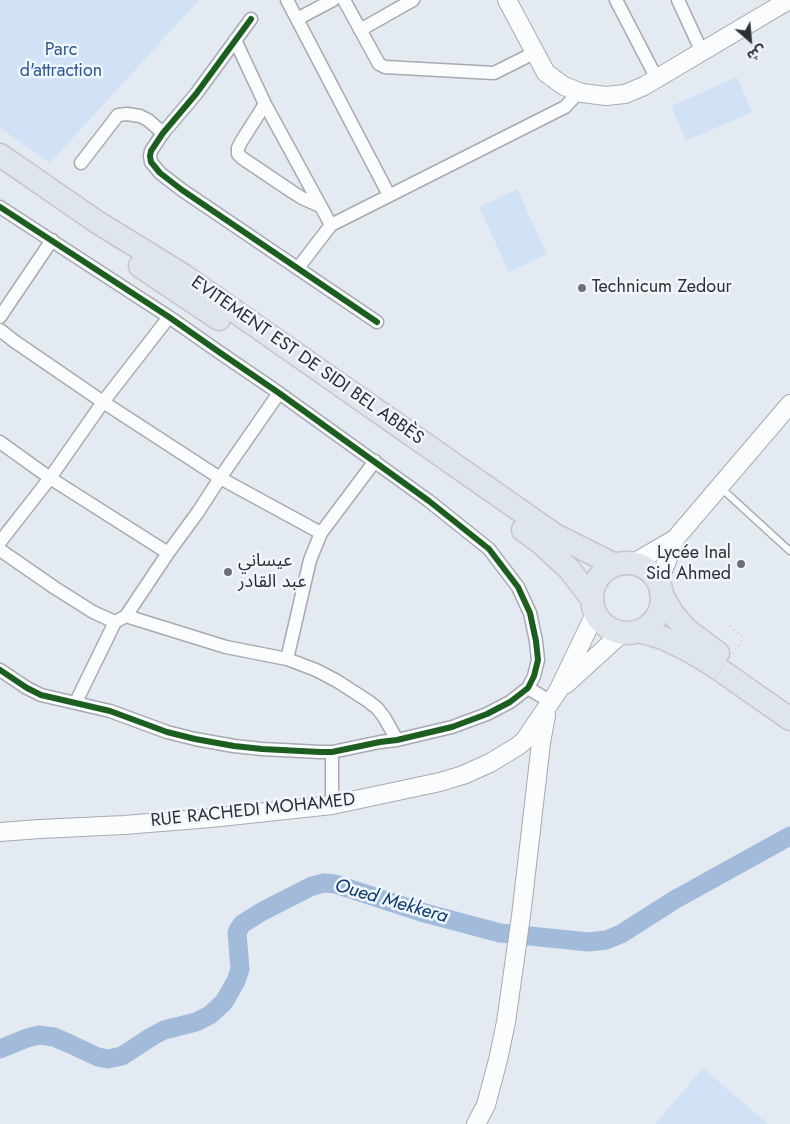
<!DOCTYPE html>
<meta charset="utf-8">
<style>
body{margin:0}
#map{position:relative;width:790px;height:1124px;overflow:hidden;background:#e4eaf1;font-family:Jost,"Noto Sans Arabic",sans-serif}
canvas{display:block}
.north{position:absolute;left:725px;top:15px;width:50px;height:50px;-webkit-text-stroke:4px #f0f6fe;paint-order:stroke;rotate:153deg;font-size:14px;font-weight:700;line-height:20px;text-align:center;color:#2c3034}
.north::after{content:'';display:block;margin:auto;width:18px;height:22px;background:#2c3034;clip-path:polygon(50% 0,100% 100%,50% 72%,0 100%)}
</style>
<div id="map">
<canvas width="790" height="1124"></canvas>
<div class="north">ش</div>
</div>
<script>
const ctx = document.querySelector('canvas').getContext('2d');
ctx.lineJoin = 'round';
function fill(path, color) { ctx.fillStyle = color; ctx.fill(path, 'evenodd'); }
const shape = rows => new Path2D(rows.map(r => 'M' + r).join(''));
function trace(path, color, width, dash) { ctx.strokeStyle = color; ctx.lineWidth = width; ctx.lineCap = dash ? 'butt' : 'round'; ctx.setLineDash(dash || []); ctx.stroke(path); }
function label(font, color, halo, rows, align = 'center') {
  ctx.font = font + ' Jost,"Noto Sans Arabic",sans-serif'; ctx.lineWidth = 5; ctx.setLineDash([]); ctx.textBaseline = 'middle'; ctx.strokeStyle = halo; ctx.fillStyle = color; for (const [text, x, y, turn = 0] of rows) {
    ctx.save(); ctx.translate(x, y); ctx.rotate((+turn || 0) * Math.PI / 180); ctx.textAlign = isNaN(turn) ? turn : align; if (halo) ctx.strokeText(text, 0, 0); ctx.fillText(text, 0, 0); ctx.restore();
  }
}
fill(shape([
 [0,0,199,0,50,163,0,128],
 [737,77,752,112,686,141,671,106],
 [517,189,547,254,509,272,479,207],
 [703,1068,768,1124,655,1124]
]), '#d2e2f6');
trace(shape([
 [0,1049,27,1038,39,1035,54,1037,70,1044,98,1057,108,1059,122,1056,151,1037,164,1030,196,1022,210,1015,224,1002,236,981,240,969,237,932,242,924,261,912,312,886,324,883,335,884,421,912,500,933,589,942,606,940,621,934,676,899,790,836]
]), '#a2bbda', 19);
const lane = shape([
 [721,488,790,551]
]);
const street = shape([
 [287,0,389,195],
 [344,0,379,64,385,67,494,73,534,53],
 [616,0,657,79],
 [678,0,702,52],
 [251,19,196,94,163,133,151,151,150,156,151,162,160,173,182,190,377,322],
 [297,19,333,0],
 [360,30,413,0],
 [235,40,265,104,331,225],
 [265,104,241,142,238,148,238,154,242,158,291,191,302,198,320,206],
 [81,163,118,115,127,114,140,116,148,120,163,133],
 [0,207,169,317,219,352,279,393,429,501,489,549,518,587,530,613,536,641,538,660,534,676,528,688,510,702,487,714,452,727,397,740,380,742,332,752,320,752,262,749,234,746,195,739,167,732,110,711,41,695,27,688,0,670],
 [298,268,331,225,565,107,579,92],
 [0,317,52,240],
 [169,317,103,402,220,478,321,533,310,560,287,659,316,670,337,681,368,701,377,708,384,717,397,740],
 [0,330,14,341,103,402,50,478,0,542],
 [0,442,50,478,168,553,126,616,115,622,76,702],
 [321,533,375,461],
 [0,550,55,588,93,612,115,622],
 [168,553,198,512,220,478,279,393],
 [126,616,226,647,287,659],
 [528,688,551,702],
 [332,752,332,805]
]);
const secondary = shape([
 [507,0,546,73,564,86,582,93,606,96,625,94,644,86,789,0],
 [632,564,675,539],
 [658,582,667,561,675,539,790,404],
 [566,684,622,633],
 [0,832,40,829,124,825,211,818,332,805,440,782,463,775,490,763,518,746,524,741,558,691,595,614],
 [476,1124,486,1105,498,1060,506,1022,521,916,541,743,546,715]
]);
const highway = shape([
 [0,155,97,222,183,275,555,535,615,565],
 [140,266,219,319],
 [523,530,542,544,569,569,592,599],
 '592 598a35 35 0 1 1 70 0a35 35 0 1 1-70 0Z',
 [661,593,673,614,686,629,718,653],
 [639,631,663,638,686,649,713,665,790,719]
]);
trace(lane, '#a6abb0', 9);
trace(street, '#a6abb0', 15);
trace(secondary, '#a6abb0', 20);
trace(highway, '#c3c6ca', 25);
trace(shape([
 [730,626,744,638]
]), '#cacbce', 2, [1, 4]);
trace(lane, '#fbfcfd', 6);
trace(street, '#fbfcfd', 12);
trace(secondary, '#fbfcfd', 18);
trace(highway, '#dfe5ed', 22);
trace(shape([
 [715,678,744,638]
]), '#cacbce', 2, [1, 4]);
trace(shape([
 [251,19,196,94,163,133,151,151,150,156,151,162,160,173,182,190,377,322],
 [0,207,169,317,219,352,279,393,429,501,489,549,518,587,530,613,536,641,538,660,534,676,528,688,510,702,487,714,452,727,397,740,380,742,332,752,320,752,262,749,234,746,195,739,167,732,110,711,41,695,27,688,0,670]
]), '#1b5e20', 6);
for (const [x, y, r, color] of [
 [582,288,5,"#6c7176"],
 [741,564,5,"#6c7176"],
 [228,572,5,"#6c7176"]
]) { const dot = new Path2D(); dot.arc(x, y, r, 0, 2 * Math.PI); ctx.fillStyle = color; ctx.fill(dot); trace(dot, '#f0f6fe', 2); }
label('18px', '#2d598e', '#f0f6fe', [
 ["Parc",61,51],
 ["d'attraction",61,72]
]);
label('18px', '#2c3034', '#f0f6fe', [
 ["Technicum Zedour",592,288],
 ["Lycée Inal",731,554,"right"],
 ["Sid Ahmed",731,575,"right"],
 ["عيساني",238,562],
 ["عبد القادر",238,583]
], 'left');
label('18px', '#2c3034', '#f0f6fe', [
 ["EVITEMENT EST DE SIDI BEL ABBÈS",307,361,35],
 ["RUE RACHEDI MOHAMED",253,811,-6]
]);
label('italic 19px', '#0e3c6e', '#f0f6fe', [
 ["Oued Mekkera",391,902,16]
]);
</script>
